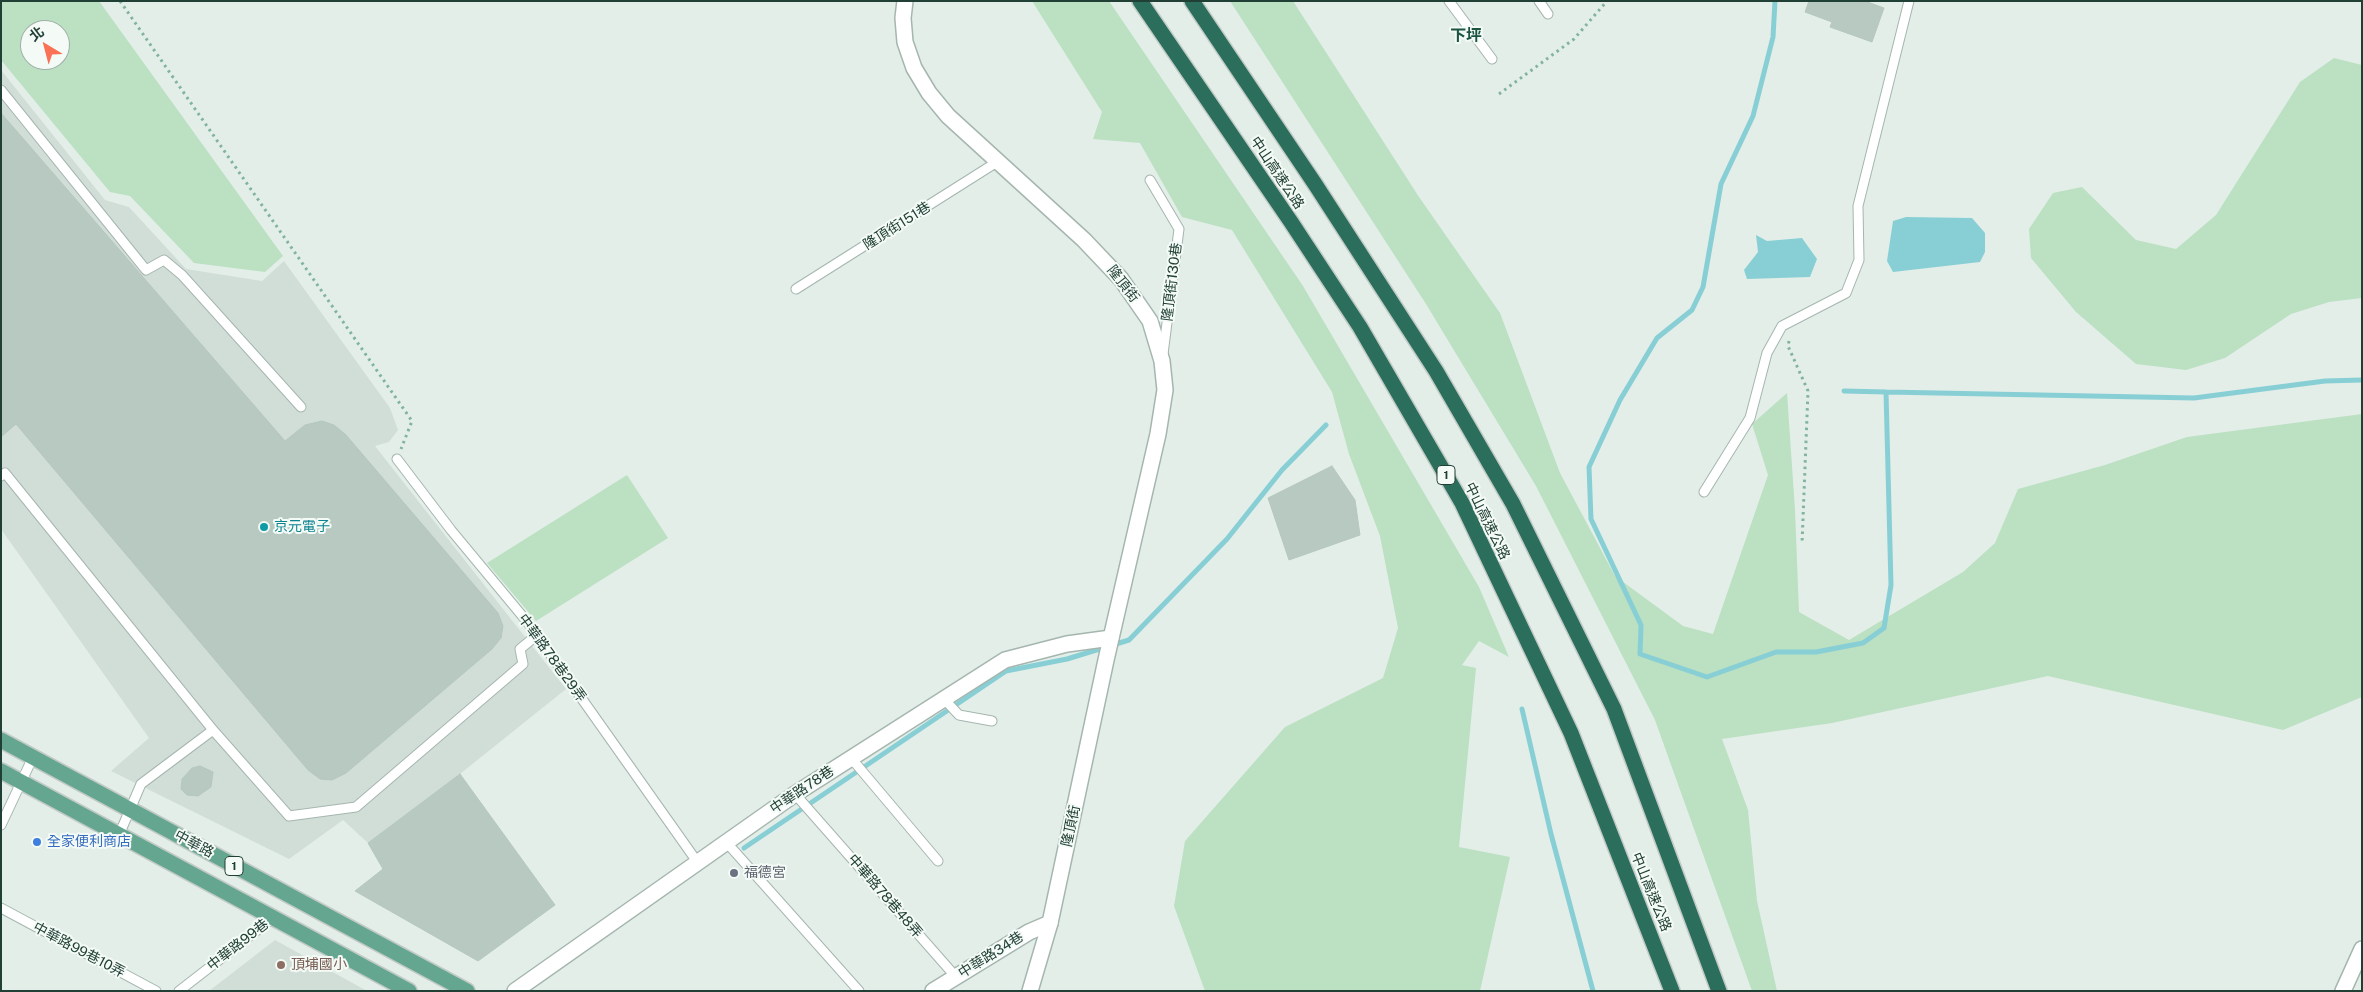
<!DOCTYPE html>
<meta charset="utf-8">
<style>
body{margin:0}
#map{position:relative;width:2363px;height:992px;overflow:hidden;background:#e3eee8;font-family:"Public Sans","Noto Sans TC",sans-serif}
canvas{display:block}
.frame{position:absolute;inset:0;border:2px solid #214035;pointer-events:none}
.north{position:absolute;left:20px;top:20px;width:50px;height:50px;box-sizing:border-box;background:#f4faf6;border:1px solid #a0b0a9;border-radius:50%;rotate:323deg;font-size:14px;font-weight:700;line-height:20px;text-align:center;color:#214035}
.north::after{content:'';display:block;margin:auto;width:18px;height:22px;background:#fa7155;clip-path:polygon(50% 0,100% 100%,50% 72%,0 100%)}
</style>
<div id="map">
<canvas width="2363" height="992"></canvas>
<div class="frame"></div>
<div class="north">北</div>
</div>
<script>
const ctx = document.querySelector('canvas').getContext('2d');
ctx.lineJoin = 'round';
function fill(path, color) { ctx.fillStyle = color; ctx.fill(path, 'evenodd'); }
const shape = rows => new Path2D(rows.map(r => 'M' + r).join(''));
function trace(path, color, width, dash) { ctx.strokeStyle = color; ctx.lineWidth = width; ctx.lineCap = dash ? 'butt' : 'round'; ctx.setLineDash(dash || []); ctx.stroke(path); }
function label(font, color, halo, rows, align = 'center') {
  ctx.font = font + ' "Public Sans","Noto Sans TC",sans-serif'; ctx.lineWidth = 4; ctx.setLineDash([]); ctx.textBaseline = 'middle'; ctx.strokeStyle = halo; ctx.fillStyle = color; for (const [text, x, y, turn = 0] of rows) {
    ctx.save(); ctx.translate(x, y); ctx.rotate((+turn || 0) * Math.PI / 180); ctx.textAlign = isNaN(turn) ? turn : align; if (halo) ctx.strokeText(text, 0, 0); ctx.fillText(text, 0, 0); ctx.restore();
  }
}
fill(shape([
 [1,70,105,200,129,207,186,269,262,281,284,261,390,408,398,430,389,442,375,446,566,689,460,774,368,843,343,820,289,859,111,771,149,738,1,529],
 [275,940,367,991,209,991]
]), '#d1ded7');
fill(shape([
 [1,1,99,1,283,256,265,272,194,263,130,196,110,192,1,60],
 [30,30,60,30,60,60,30,60],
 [1032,1,1109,1,1303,286,1479,587,1509,657,1479,641,1462,665,1476,668,1459,847,1510,857,1480,991,1205,991,1174,906,1185,841,1285,727,1383,678,1398,628,1380,536,1349,454,1332,392,1232,230,1182,217,1140,143,1093,139,1102,112],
 [1230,1,1293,1,1419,197,1500,313,1560,473,1615,576,1683,626,1713,634,1768,475,1752,424,1787,393,1795,510,1799,612,1849,640,1963,572,1995,543,2018,489,2105,465,2187,437,2362,414,2362,697,2283,730,2048,676,1832,723,1722,739,1748,810,1757,901,1777,991,1752,991,1655,720,1536,486,1426,304],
 [2334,58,2362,65,2362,298,2329,302,2291,314,2225,358,2186,370,2136,364,2076,312,2031,258,2029,229,2053,193,2082,187,2136,240,2176,249,2216,215,2300,82],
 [627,475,668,538,536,621,487,563]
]), '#bbe0c2');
fill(shape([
 [1906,217,1972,218,1985,233,1985,252,1980,262,1893,272,1887,261,1893,221],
 [1756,235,1767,241,1802,238,1817,259,1810,277,1747,279,1744,270,1758,252]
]), '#88cfd5');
trace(shape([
 [1775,1,1773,37,1753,116,1721,184,1703,287,1692,310,1657,338,1620,400,1589,467,1591,519,1641,625,1640,654,1707,677,1776,652,1816,652,1863,643,1884,628,1891,585,1886,392,2194,398,2325,381,2362,380],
 [1844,391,1886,392],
 [1522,709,1551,834,1593,991],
 [744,848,1006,671,1067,659,1129,640,1227,539,1282,470,1326,425]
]), '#88cfd5', 5);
const building = shape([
 [1809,1,1865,1,1884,8,1872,42,1830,27,1832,22,1805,12,1809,1],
 [1,113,285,441,305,425,322,421,334,425,346,435,498,613,503,626,501,638,492,649,346,773,332,780,320,779,308,770,16,424,1,437,1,113],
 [1332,466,1355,500,1360,535,1289,560,1268,498,1332,466],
 [200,766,213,772,211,787,198,796,187,795,181,789,182,779,192,768,200,766],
 [460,774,555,905,478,961,355,891,383,869,368,843,460,774]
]);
fill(building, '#b8c9c1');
trace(building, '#b5c8be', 1);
const service = shape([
 [1449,1,1492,59],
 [1539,1,1548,14],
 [1,90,146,270,164,260,182,275,301,407],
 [1150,180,1179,229,1163,354],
 [796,289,997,162],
 [397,459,451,530,529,624,698,863],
 [1,476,5,473,213,730,141,784,119,835],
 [1704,492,1750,418,1767,353,1782,326,1846,293,1859,260,1858,206,1909,1],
 [944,699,959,715,992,721],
 [213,730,289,816,356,807,523,664,520,649,537,635],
 [851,758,938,861],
 [795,794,956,977],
 [1,825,33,757],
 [727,843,859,991],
 [1,908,156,991],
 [179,991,273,918]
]);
const minor = shape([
 [515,991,795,794,1005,660,1067,644,1111,638],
 [933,991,1029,932,1050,923],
 [2343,991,2362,949]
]);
const tertiary = shape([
 [905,1,903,18,905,42,914,68,929,93,948,116,1084,240,1121,279,1150,321,1162,361,1165,390,1158,434,1106,660,1050,923,1030,991]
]);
const primary = shape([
 [1,740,467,991],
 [1,771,409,991]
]);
const motorway = shape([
 [1140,1,1291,222,1360,327,1462,503,1571,733,1672,991],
 [1192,1,1315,184,1436,371,1513,504,1614,709,1719,991]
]);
trace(service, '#a5b6af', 11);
trace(minor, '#a5b6af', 18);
trace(tertiary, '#a5b6af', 18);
trace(primary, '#c1cac6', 18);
trace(motorway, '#c1cac6', 18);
trace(shape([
 [120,1,412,421,401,449],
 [1499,94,1574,39,1607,1],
 [1789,341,1788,346,1808,391,1802,544]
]), '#81b3a0', 3, [2.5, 4]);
trace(service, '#fff', 9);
trace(minor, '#fff', 15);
trace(tertiary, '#fff', 15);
trace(primary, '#65a690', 15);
trace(motorway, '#2b6e5b', 15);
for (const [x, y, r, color] of [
 [264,527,5,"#0f9aa8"],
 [37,842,5,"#3f7fe0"],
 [734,873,5,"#6b7280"],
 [281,965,5,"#8d6e63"]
]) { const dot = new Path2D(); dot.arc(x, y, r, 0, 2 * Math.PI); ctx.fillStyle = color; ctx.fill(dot); trace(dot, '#f4faf6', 2); }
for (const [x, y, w] of [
 [1446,475,18],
 [234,866,18]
]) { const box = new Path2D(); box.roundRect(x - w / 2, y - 9.5, w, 19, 4); ctx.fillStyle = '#f4faf6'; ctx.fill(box); trace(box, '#214035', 1); }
label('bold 12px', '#214035', null, [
 ["1",1446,475],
 ["1",234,866]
]);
label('14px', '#214035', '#f4faf6', [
 ["中山高速公路",1277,173,56],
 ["隆頂街151巷",897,226,-32],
 ["隆頂街130巷",1172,282,-83],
 ["隆頂街",1123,284,52],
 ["中山高速公路",1487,521,64],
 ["中華路78巷29弄",552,658,54],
 ["中華路78巷",802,790,-34],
 ["隆頂街",1071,826,-78],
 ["中華路",194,844,28],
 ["中山高速公路",1651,892,68],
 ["中華路78巷48弄",885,896,49],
 ["中華路99巷",238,945,-38],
 ["中華路99巷10弄",79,950,28],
 ["中華路34巷",991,955,-32]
]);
label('14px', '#0d838f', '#f4faf6', [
 ["京元電子",274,527]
], 'left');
label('14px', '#366cbe', '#f4faf6', [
 ["全家便利商店",47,842]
], 'left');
label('14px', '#5b616d', '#f4faf6', [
 ["福德宮",744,873]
], 'left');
label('14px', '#785e54', '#f4faf6', [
 ["頂埔國小",291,965]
], 'left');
label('bold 16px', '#1c5442', '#f4faf6', [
 ["下坪",1466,36]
]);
</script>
